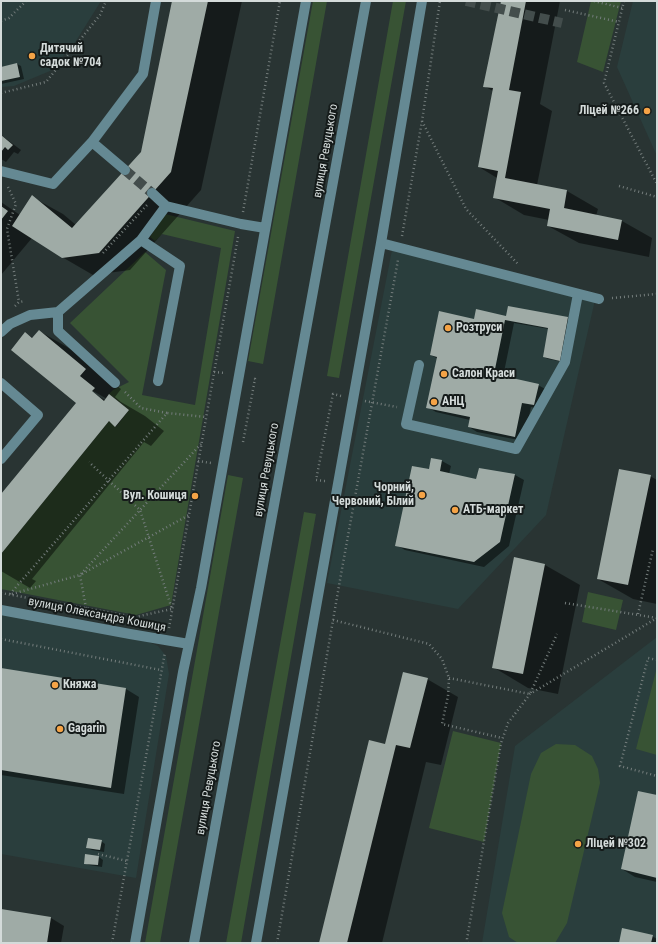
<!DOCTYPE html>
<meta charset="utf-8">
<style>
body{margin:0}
#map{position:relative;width:658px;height:944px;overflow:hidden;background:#293433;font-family:"Roboto Condensed",sans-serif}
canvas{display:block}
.frame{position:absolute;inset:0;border:2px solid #d4dbda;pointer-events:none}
</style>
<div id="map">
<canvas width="658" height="944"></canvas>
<div class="frame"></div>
</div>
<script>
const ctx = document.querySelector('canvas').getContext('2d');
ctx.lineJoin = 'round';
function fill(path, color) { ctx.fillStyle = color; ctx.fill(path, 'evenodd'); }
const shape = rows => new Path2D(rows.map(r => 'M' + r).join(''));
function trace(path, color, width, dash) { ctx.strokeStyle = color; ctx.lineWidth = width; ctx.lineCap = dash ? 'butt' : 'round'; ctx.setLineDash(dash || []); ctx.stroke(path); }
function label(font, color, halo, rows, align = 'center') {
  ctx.font = font + ' "Roboto Condensed",sans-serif'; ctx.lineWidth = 4; ctx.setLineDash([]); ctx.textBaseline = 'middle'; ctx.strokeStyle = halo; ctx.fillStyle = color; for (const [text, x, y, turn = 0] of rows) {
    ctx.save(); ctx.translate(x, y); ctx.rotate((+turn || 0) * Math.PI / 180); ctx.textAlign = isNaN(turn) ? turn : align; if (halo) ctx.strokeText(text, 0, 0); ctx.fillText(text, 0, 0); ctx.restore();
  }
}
fill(shape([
 [1,1,101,1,76,41,50,71,14,86,1,87],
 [633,1,657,1,657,156,617,67],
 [392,250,595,300,546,515,458,609,327,583],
 [1,610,130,634,158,646,166,656,169,674,136,878,1,854],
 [657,637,657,943,482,943,515,746]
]), '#2a3e3d');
fill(shape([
 [313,1,327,1,263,364,248,361],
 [393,1,406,1,339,378,327,376],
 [591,1,621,1,603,72,577,62],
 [165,214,235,231,171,605,136,615,1,589,1,554,109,421,116,427,129,410,109,394,113,390,129,382,70,323,145,252,166,270,142,395,195,405,221,248,162,234,155,241,150,237],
 [228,475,243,478,160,943,145,943],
 [304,512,316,514,241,943,226,943],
 [588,592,623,600,616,630,582,622],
 [656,671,657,671,657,755,636,749],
 [453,731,501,743,484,842,429,828],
 [556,744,575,745,592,756,598,769,600,783,567,923,555,943,518,943,509,937,502,913,531,774,541,753]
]), '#385334');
fill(shape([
 [173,1,242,1,201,190,130,270,93,275,62,257,32,238,1,275,1,202,20,215,32,197,63,214,76,225,142,153],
 [502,1,560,1,540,104,552,111,537,185,567,191,598,209,596,216,622,221,652,238,649,257,579,243,548,226,549,220,524,215,494,197,497,178,479,167,493,91,484,86],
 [17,64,21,66,24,79,1,84,1,68],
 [1,135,21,150,18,154,14,152,6,162,1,159],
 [506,316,568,318,572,320,564,362,548,359,544,357,549,329,514,323,503,377,538,385,547,390,543,410,531,407,524,441,477,432,469,427,470,420,436,412,427,407,438,359,431,355,475,320],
 [39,331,74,351,121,389,115,397,121,402,145,416,164,431,151,446,144,442,32,579,36,581,30,588,1,571,1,496,77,403,26,334,34,338],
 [88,388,107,399,105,400,87,390],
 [432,459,442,461,451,466,449,474,476,480,479,469,515,475,524,480,509,546,484,567,405,550,396,545,429,471],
 [650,476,657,480,657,604,633,599,598,579],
 [515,559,545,565,580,585,558,694,528,688,493,667],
 [1,669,126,689,139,697,124,794,1,775],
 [427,679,458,697,441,765,426,762,382,943,320,943,386,745],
 [657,797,657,882,635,877,622,869],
 [101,841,105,844,104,852,92,850,87,848],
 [99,857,103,860,102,867,89,865,85,863],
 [1,910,51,918,64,926,61,943,1,943],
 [652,936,657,939,657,943,620,943]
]), '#0007');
fill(shape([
 [172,1,208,1,171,172,99,253,62,258,12,226,32,195,72,228,141,152],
 [501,1,526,1,509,90,521,92,505,178,567,190,564,208,622,220,618,240,547,226,550,209,493,198,498,171,478,167,493,88,483,87],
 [17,63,20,77,1,81,1,67],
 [1,135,13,145,8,150,5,147,1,152],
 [1,206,8,211,1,220],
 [508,306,568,317,560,361,543,357,548,328,505,320,494,374,539,384,534,405,522,403,515,437,468,427,470,417,426,408,437,357,430,355,439,311,474,319,476,309,506,316],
 [39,330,86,369,80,376,95,388,92,391,104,401,109,394,129,410,115,427,109,421,1,554,1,494,76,403,11,350,25,332,32,338],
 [431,458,442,460,440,471,476,479,479,468,515,474,500,542,474,562,395,546,412,466,429,469],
 [619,469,651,475,628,585,597,579],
 [514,557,545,564,523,674,492,668],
 [1,668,126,688,111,788,1,770],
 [403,672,428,678,410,748,396,745,347,943,319,943,369,740,385,744],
 [638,791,657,795,657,878,621,869],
 [88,838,102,840,100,850,86,848],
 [85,854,99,856,98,865,84,864],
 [1,909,51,917,47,943,1,943],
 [622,928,653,935,651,943,619,943]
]), '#9faba6');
trace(shape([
 [466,1,562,23],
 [125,170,152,193]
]), '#434d4c', 10, [10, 5]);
trace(shape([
 [594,1,622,8],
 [624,1,604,83,657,184],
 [565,10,619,22],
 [1,21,9,18,26,1],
 [1,93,46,82,100,15,106,1],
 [422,121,466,209,518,264],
 [619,186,657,197],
 [8,187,16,204,7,229,19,302],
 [243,212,280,1],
 [402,236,422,121,440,1],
 [103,253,147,205],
 [612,298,657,294],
 [15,306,19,302,25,301],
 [214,372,226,373],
 [125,392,141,408,167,413],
 [365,401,397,407],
 [243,442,255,379,252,378],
 [198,461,211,463],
 [325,481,316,480,333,394,341,396],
 [1,593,135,617,172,609,140,510,89,462],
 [10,594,167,413,206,417],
 [12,594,80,575,201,444],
 [565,603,657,618],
 [86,608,80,575,189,515],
 [638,614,653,549],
 [333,620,429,644,442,659,449,678,448,696,442,724,502,738],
 [169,628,238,237],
 [1,639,161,670],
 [657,660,648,658,620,766,657,776],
 [449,678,530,694,557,634],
 [98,854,127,861],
 [112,943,165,652],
 [277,943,340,580,398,260],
 [468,943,467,939,501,743,508,723,530,694,657,618]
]), '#747d7c', 2.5, [1, 3]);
trace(shape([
 [92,142,143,74,156,1],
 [1,171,53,184,92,142,125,170],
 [152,193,166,206],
 [141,240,180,266,158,381],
 [381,243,599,299],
 [58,312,58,331,115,383],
 [1,332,10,324,30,315,58,312,141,240,166,206,241,224,265,228],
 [419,365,406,424,516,449,565,362,578,294],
 [1,383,38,415,1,459],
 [1,610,130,634,189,644],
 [135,943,183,672,201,588,306,1],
 [194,943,366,1],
 [256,943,381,243,422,1]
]), '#658993', 10);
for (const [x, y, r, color] of [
 [32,56,4,"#f5a346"],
 [647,111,4,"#f5a346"],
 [448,328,4,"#f5a346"],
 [444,374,4,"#f5a346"],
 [434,402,4,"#f5a346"],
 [422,495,4,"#f5a346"],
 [195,496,4,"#f5a346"],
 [455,510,4,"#f5a346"],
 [55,685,4,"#f5a346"],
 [60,729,4,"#f5a346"],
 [578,844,4,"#f5a346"]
]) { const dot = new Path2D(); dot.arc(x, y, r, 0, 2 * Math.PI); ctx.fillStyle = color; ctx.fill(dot); trace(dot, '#151b1a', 1.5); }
label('bold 12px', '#d4dbda', '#151b1a', [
 ["Дитячий",40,49],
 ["садок №704",40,63],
 ["Ліцей №266",639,111,"right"],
 ["Розтруси",456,328],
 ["Салон Краси",452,374],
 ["АНЦ",442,402],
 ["Чорний,",414,488,"right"],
 ["Червоний, Білий",414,502,"right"],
 ["Вул. Кошиця",187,496,"right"],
 ["АТБ-маркет",463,510],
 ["Княжа",63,685],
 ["Gagarin",68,729],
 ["Ліцей №302",586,844]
], 'left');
label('12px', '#d4dbda', '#151b1a', [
 ["вулиця Ревуцького",326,151,-80],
 ["вулиця Ревуцького",267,470,-80],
 ["вулиця Олександра Кошиця",97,615,11],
 ["вулиця Ревуцького",209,788,-80]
]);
</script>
